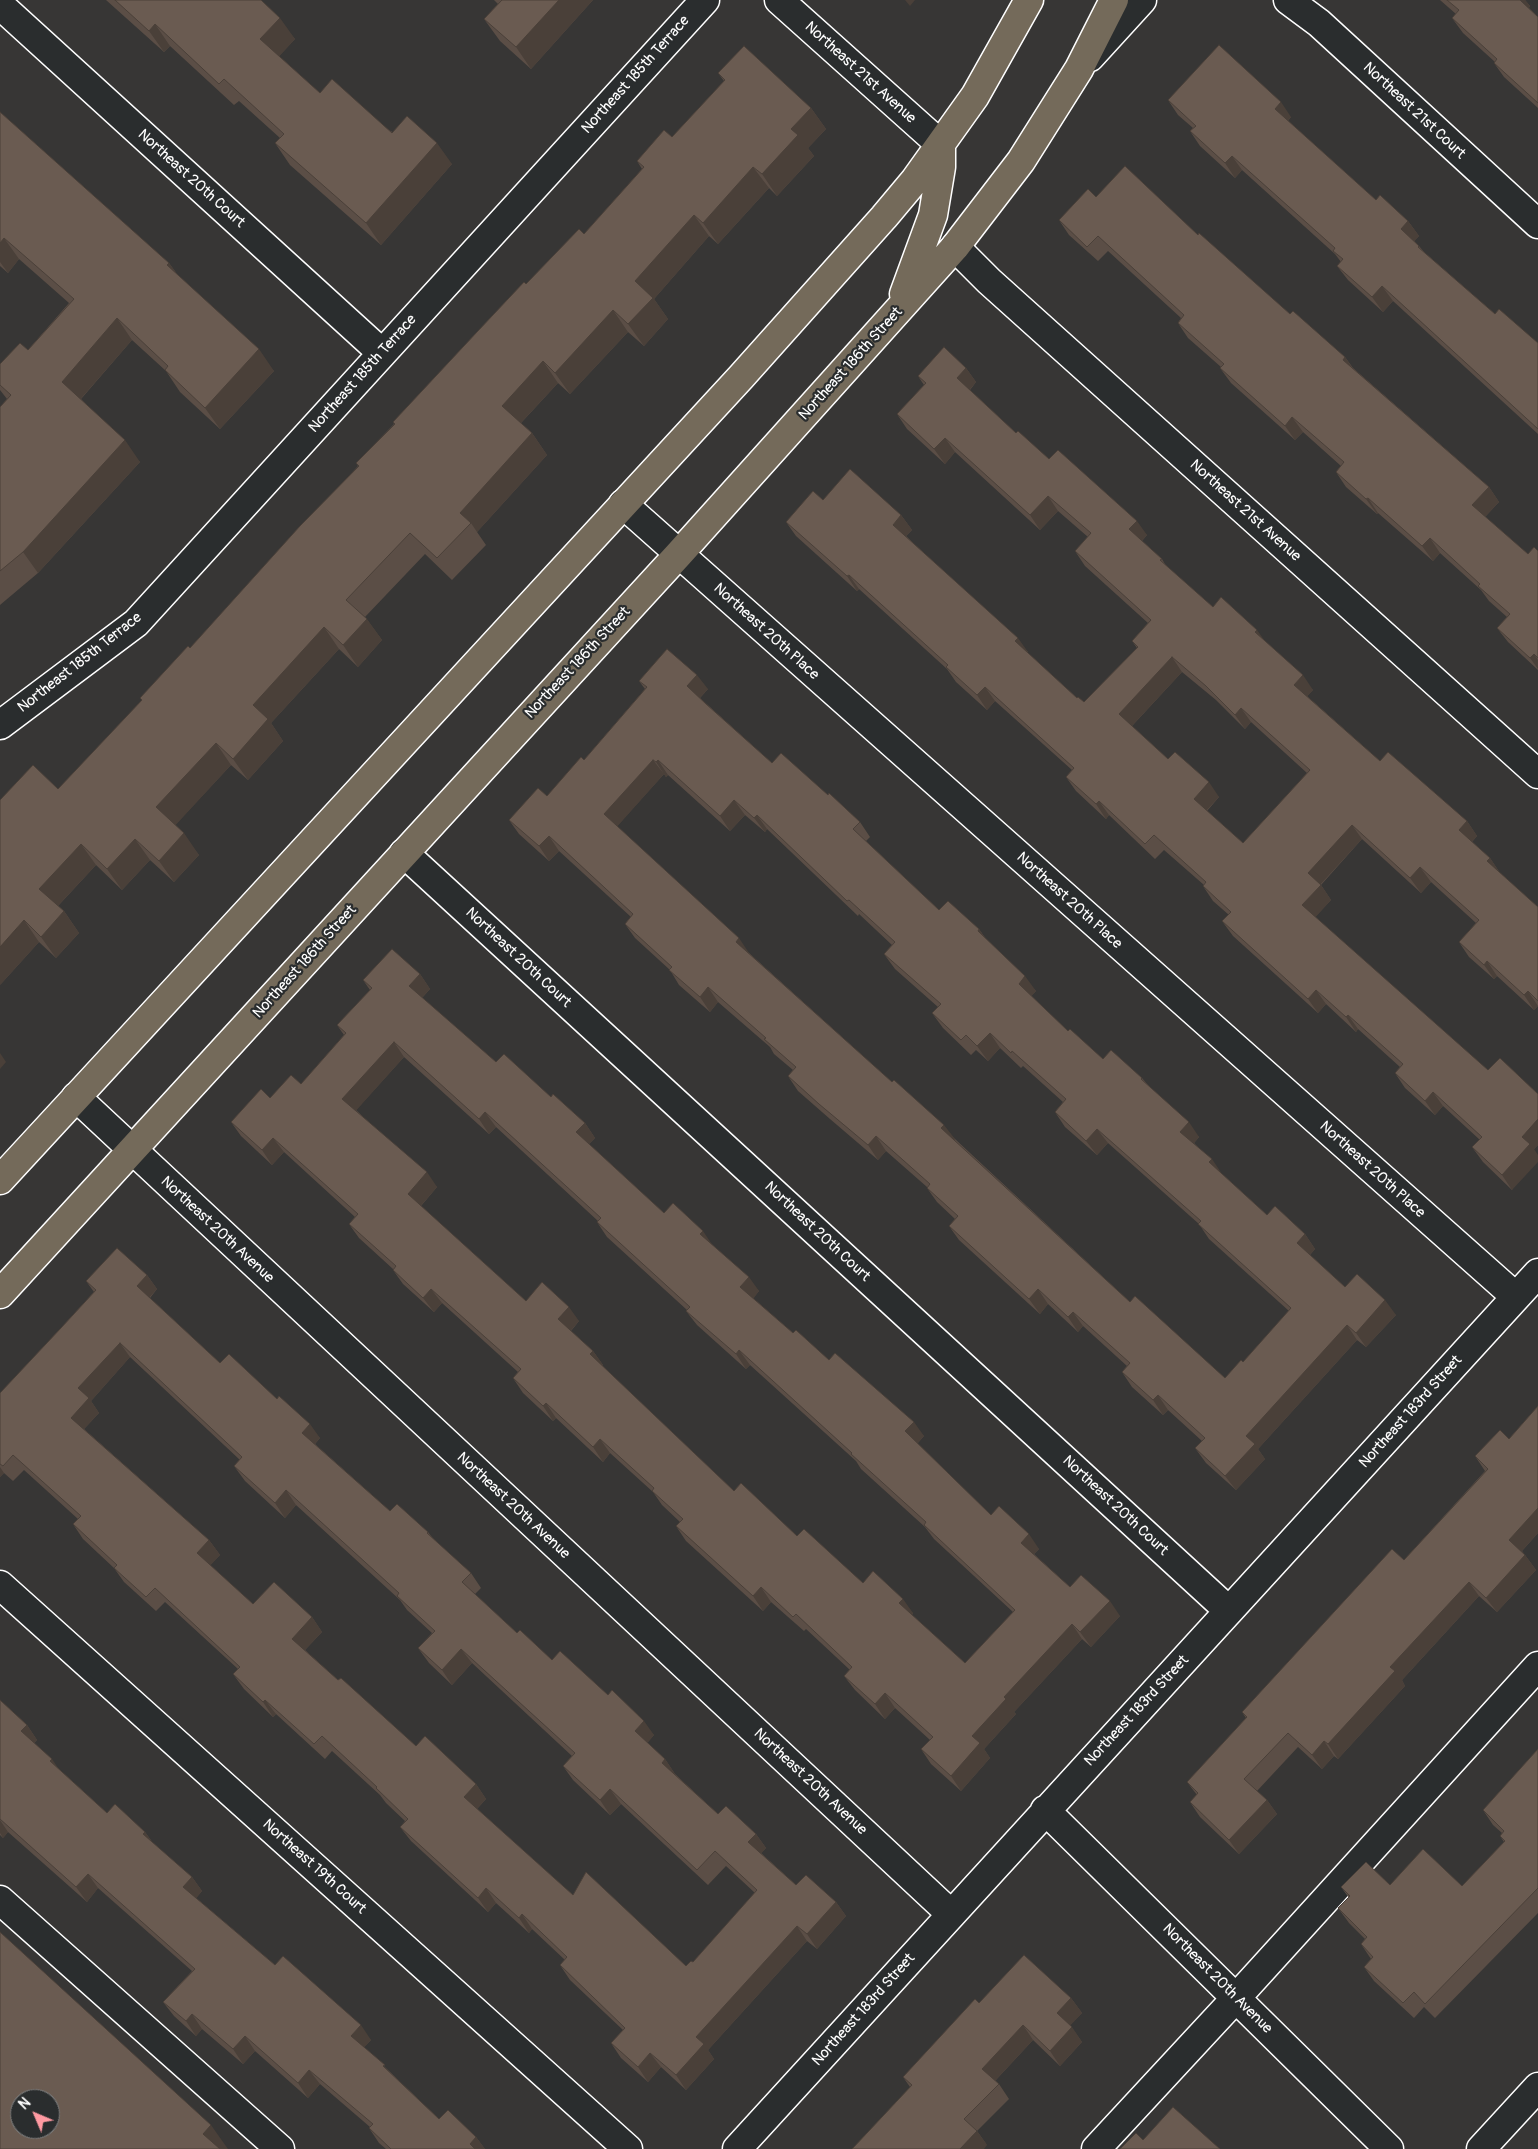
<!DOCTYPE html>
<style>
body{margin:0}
#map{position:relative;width:1538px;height:2149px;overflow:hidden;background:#373635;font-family:Pangolin,sans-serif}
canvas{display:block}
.north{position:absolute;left:10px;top:2089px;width:50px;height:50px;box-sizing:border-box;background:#2a2d2e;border:1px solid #7f8182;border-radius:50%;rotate:315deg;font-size:14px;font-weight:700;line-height:20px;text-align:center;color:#fff}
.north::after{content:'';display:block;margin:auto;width:18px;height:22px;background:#ff9aa2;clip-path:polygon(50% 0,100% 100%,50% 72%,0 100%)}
</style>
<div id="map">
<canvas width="1538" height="2149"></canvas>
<div class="north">N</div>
</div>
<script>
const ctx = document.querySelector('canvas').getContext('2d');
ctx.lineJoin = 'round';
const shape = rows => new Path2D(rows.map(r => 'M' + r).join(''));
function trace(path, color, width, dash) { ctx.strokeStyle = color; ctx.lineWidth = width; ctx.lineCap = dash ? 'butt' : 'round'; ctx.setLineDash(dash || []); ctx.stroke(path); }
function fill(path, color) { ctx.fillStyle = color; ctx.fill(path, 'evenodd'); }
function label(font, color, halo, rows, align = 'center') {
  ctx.font = font + ' Pangolin,sans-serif'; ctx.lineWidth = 4.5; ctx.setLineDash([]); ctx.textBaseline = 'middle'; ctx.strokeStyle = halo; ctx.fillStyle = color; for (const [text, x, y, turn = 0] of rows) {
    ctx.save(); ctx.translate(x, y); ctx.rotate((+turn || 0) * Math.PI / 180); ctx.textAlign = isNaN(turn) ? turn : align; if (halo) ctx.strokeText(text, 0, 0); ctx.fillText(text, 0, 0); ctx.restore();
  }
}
const minor = shape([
 [779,0,941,145],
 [1288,0,1319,23,1538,224],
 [0,5,382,353],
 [1090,57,1142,0],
 [955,247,989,281,1538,774],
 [623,504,1516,1297],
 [0,725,136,623,705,0],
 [404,853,1229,1611],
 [76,1097,951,1914],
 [0,1585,628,2149],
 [1045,1810,1389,2149],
 [0,1900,280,2149],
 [737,2149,1538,1273],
 [1096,2149,1236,1998,1538,1666],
 [1481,2149,1538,2087]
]);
const major = shape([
 [904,294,933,215,941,167,941,145],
 [0,1180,741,377,884,217,915,180,975,96,1029,0],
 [0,1294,679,554,955,247,1021,161,1079,69,1114,0]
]);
trace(minor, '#fff', 31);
trace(major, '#fff', 31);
trace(minor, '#2a2d2e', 28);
trace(major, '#746a5a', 28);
fill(shape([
 [106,0,261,0,295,39,279,56,320,93,452,164,381,245,290,165,275,143,280,138,239,101,234,105,170,46,164,52],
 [494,0,593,0,531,69,500,41,484,19,498,4],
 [1440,0,1525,0,1530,6,1529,8,1538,17,1538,108,1504,77,1494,63,1495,62,1463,33,1452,18,1456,14],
 [718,73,811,108,826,129,808,148,814,156,777,196,769,188,718,244,709,236,654,299,668,319,644,346,628,332,570,394,558,383,521,423,532,433,547,455,477,532,486,545,452,580,425,554,365,617,382,640,358,667,339,649,271,723,283,741,248,780,231,765,175,825,199,855,174,882,150,860,122,890,96,865,58,906,64,911,79,933,56,958,39,942,0,985,58,789,142,701,140,698,190,648,358,466,356,463,394,424,393,422,526,284,584,234,642,169,637,161,672,137,724,81],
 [1168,100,1291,117,1288,121,1376,200,1408,221,1419,236,1414,241,1419,246,1424,252,1495,314,1538,343,1538,434,1393,301,1383,312,1348,280,1337,266,1341,262,1335,254,1242,170,1235,178,1200,146,1190,131,1193,128,1178,115],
 [0,112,169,263,177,274,274,371,220,429,180,392,166,371,132,340,81,399,140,462,38,573,0,605,0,407,7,399,0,390,0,364,28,350,69,303,19,259,8,273,0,266],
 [1096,197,1198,235,1290,314,1345,357,1353,368,1489,487,1499,502,1485,517,1528,554,1538,551,1538,670,1508,642,1497,628,1507,617,1489,601,1481,590,1440,553,1433,561,1378,513,1377,514,1346,487,1336,472,1341,466,1303,432,1295,440,1231,383,1220,368,1221,367,1188,338,1178,323,1181,318,1108,251,1098,261,1069,235,1059,220],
 [966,368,976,382,970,390,1016,433,1147,535,1142,541,1162,559,1166,566,1213,607,1264,640,1313,690,1307,696,1380,761,1467,821,1477,836,1472,842,1490,858,1500,873,1538,907,1538,1006,1534,1010,1497,976,1494,979,1469,957,1459,942,1476,923,1431,882,1421,893,1362,839,1321,885,1331,900,1315,917,1538,1145,1534,1149,1512,1190,1483,1162,1472,1147,1480,1140,1443,1106,1435,1115,1405,1088,1395,1073,1400,1067,1358,1029,1356,1032,1326,1004,1318,1013,1233,936,1222,921,1229,915,1213,901,1203,886,1204,885,1164,850,1155,859,1109,815,1106,819,1076,791,1066,777,1072,770,995,701,987,710,956,682,947,669,859,589,857,591,796,536,786,522,823,500,901,515,912,530,906,536,1028,652,1028,653,1077,698,1084,702,1137,648,1132,641,1148,623,1085,566,1075,551,1088,537,1058,511,1040,530,955,452,945,464,907,429,897,414,924,385,918,376],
 [1182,672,1216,700,1245,729,1251,722,1307,773,1243,843,1207,811,1219,797,1168,759,1132,726],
 [639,681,708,689,700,698,772,763,828,795,860,822,870,837,866,841,939,910,979,929,986,939,1036,991,1031,996,1068,1031,1103,1059,1142,1078,1147,1084,1199,1137,1194,1143,1221,1173,1267,1215,1305,1234,1315,1249,1310,1255,1345,1287,1396,1315,1366,1347,1357,1340,1258,1449,1265,1459,1236,1490,1206,1463,1195,1448,1202,1441,1168,1410,1163,1415,1132,1387,1122,1372,1127,1366,1083,1326,1078,1332,1048,1304,1040,1314,959,1240,949,1226,955,1219,937,1202,927,1188,927,1187,886,1151,878,1160,830,1119,798,1091,788,1076,793,1070,774,1054,770,1047,718,1002,710,1012,679,985,670,970,635,938,625,924,631,917,559,851,549,861,519,834,509,820,547,796,584,760,645,689],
 [664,774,666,777,668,775,730,831,745,815,765,832,767,829,858,916,859,914,892,945,884,954,895,969,938,1007,932,1013,943,1028,971,1055,976,1050,988,1061,1000,1048,1021,1068,1023,1066,1063,1102,1055,1112,1065,1127,1097,1155,1108,1143,1199,1224,1209,1239,1289,1311,1243,1362,1225,1378,1130,1302,955,1139,749,953,617,826],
 [420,974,430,989,422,998,496,1062,551,1097,585,1123,595,1138,589,1144,664,1213,713,1246,759,1291,753,1298,793,1333,829,1360,924,1436,917,1444,991,1515,1039,1549,1034,1554,1070,1587,1120,1616,1091,1647,1082,1639,1014,1712,1016,1714,984,1749,990,1758,961,1791,931,1764,921,1749,930,1740,895,1708,885,1719,855,1690,844,1676,850,1670,806,1629,804,1631,771,1602,763,1611,686,1541,676,1526,680,1522,662,1505,653,1492,610,1453,603,1462,556,1418,553,1421,523,1393,513,1378,518,1372,442,1303,434,1312,403,1284,393,1270,393,1269,359,1238,349,1224,355,1217,284,1152,272,1165,241,1136,231,1122,270,1098,301,1084,344,1035,337,1025,370,990,363,980],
 [404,1057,489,1134,496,1127,598,1221,597,1222,607,1237,687,1310,686,1311,697,1325,746,1369,750,1365,856,1461,861,1469,925,1527,934,1539,1013,1612,965,1663,912,1615,913,1613,863,1583,734,1491,602,1366,603,1365,593,1351,571,1331,579,1321,526,1301,421,1206,437,1187,356,1110],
 [147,1275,157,1289,150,1298,220,1363,277,1399,320,1438,315,1444,390,1511,428,1532,434,1540,471,1573,481,1588,475,1594,517,1633,552,1660,608,1695,654,1735,647,1743,665,1759,675,1774,718,1814,756,1834,766,1848,761,1853,796,1885,836,1902,846,1916,817,1949,807,1941,708,2050,714,2059,686,2090,661,2067,648,2082,621,2058,611,2043,623,2030,570,1980,560,1965,565,1960,532,1929,529,1933,496,1903,488,1912,411,1841,400,1827,405,1821,386,1803,380,1795,332,1751,325,1759,276,1714,273,1717,244,1689,233,1674,238,1669,165,1602,156,1611,124,1582,114,1568,83,1539,73,1524,78,1519,24,1470,13,1481,4,1473,0,1477,0,1393,61,1328,94,1292,86,1281],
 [130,1357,240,1460,234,1466,245,1481,285,1518,296,1505,400,1600,407,1610,432,1633,418,1648,429,1663,452,1685,472,1663,572,1756,563,1766,573,1780,610,1815,621,1804,708,1885,726,1866,755,1893,693,1962,686,1966,573,1895,477,1809,486,1799,476,1784,416,1746,338,1680,305,1650,322,1632,312,1617,253,1604,210,1565,220,1555,209,1540,84,1429,99,1413,91,1401],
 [1538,1406,1538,1533,1522,1551,1525,1555,1536,1570,1497,1612,1479,1596,1402,1680,1405,1686,1338,1759,1334,1756,1322,1769,1298,1747,1257,1791,1267,1800,1277,1814,1239,1854,1200,1817,1190,1802,1197,1795,1187,1782,1246,1718,1242,1712,1404,1560,1485,1471,1475,1456,1509,1439],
 [0,1700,27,1725,37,1740,34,1743,59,1769,107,1813,145,1832,153,1843,192,1877,202,1891,196,1898,275,1965,371,2040,364,2047,439,2119,476,2137,485,2149,386,2149,379,2143,369,2128,370,2127,320,2084,308,2098,255,2051,243,2064,202,2029,196,2036,174,2016,163,2002,192,1971,98,1888,87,1902,8,1832,3,1838,0,1835],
 [1538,1749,1538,1913,1435,2018,1424,2007,1414,2018,1374,1981,1364,1967,1371,1959,1361,1944,1365,1939,1349,1923,1338,1908,1349,1898,1341,1887,1390,1885,1462,1886,1504,1842,1500,1836,1502,1833,1493,1825,1483,1810],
 [1071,1998,1082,2013,1070,2025,1082,2042,1060,2066,1033,2040,995,2081,999,2084,1009,2099,977,2131,987,2145,910,2087,903,2077,979,2003]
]), '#5b4e46');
fill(shape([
 [559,0,593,0,531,69,516,47],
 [905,0,915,0,910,6],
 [1518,0,1525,0,1530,6,1526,11],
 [280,18,295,39,275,61,260,39],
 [155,24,170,46,164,52,149,31],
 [1281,102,1291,117,1285,124,1275,109],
 [811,108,826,129,808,148,814,156,777,196,762,174,791,129],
 [437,143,452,164,381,245,366,223],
 [1232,156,1242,170,1235,178,1225,163],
 [753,167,769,188,718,244,703,223],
 [694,215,709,236,654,299,668,319,644,346,628,324,635,281],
 [1408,221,1419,236,1412,244,1401,229],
 [4,238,19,259,8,273,0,262,0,243],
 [169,263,184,284,167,265],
 [1382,286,1393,301,1383,312,1372,297],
 [613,310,628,332,570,394,555,373],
 [117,318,132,340,77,403,62,382],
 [259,349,274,371,220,429,205,408],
 [1345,357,1355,372,1343,360],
 [543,361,558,383,517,427,502,406],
 [966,368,976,382,967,393,957,378],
 [1292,417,1303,432,1295,440,1285,426],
 [532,433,547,455,477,532,471,523,460,513],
 [945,438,955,452,945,464,934,449],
 [125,440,140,462,38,573,23,552],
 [1489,487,1499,502,1482,520,1472,505],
 [1048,496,1058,511,1040,530,1030,515],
 [1368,498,1378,513,1377,514,1366,499],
 [901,515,912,530,903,539,893,525],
 [1137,521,1147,535,1139,544,1129,529],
 [1430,538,1440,553,1433,561,1422,546],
 [849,575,859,589,857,591,847,576],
 [367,619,382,640,358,667,343,645],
 [324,627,339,649,271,723,283,741,248,780,233,759,253,705],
 [1257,630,1267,644,1255,632],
 [1018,638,1028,652,1025,656,1015,641],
 [1534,654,1538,660,1538,669,1530,658],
 [1172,657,1182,672,1129,729,1119,714],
 [697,675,708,689,697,701,687,686],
 [1303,675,1313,690,1304,700,1294,685],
 [985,687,995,701,987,710,977,695],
 [1241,708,1251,722,1245,729,1235,715],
 [216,743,231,765,172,829,156,807],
 [653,760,664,774,615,829,604,814],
 [658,760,668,775,666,777,656,762],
 [1209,782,1219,797,1204,813,1194,799],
 [734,800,745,815,730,831,720,816],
 [1099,801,1109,815,1106,819,1096,804],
 [757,815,767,829,765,832,754,818],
 [1467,821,1477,836,1469,845,1459,830],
 [1352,825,1362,839,1318,887,1308,873],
 [184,833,199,855,174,882,159,861],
 [549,836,559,851,549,861,539,846],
 [135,839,150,860,122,890,107,869],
 [81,844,96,865,54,910,39,889],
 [1490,858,1500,873,1487,861],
 [1420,867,1431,882,1421,893,1410,878],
 [1321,885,1331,900,1313,920,1302,905],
 [64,911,79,933,56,958,41,937],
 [24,920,39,942,0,985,0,947],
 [979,929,989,944,978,931],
 [739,938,749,953,746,956,736,942],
 [1487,961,1497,976,1494,979,1484,965],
 [420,974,430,989,419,1001,409,986],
 [1025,976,1036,991,1029,999,1019,984],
 [708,987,718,1002,710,1012,700,997],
 [1316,990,1326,1004,1318,1013,1308,999],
 [1528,991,1538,1006,1534,1010,1524,995],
 [1348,1015,1358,1029,1356,1032,1346,1017],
 [990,1033,1000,1048,988,1061,977,1046],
 [394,1042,404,1057,353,1114,342,1099],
 [0,1053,6,1062,0,1069],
 [1433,1092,1443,1106,1435,1115,1425,1101],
 [485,1112,496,1127,489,1134,479,1119],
 [1538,1119,1538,1145,1534,1149,1538,1155,1538,1162,1512,1190,1502,1175,1522,1137],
 [1189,1122,1199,1137,1191,1147,1180,1132],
 [585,1123,595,1138,586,1147,576,1132],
 [944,1125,955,1139,952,1143,941,1128],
 [1097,1129,1108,1143,1097,1155,1086,1141],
 [876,1136,886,1151,878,1160,868,1145],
 [273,1138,284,1152,272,1165,262,1150],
 [1212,1159,1222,1174,1209,1162],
 [427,1172,437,1187,418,1209,408,1194],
 [703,1231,713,1246,700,1234],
 [1305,1234,1315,1249,1307,1258,1297,1243],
 [147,1275,157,1289,147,1300,137,1286],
 [749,1277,759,1291,751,1302,740,1287],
 [431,1289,442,1303,434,1312,423,1298],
 [1038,1289,1048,1304,1040,1314,1029,1299],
 [1385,1300,1396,1315,1366,1347,1356,1333],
 [569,1307,579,1321,568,1334,558,1319],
 [1073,1312,1083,1326,1078,1332,1068,1317],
 [1347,1325,1357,1340,1258,1449,1265,1459,1236,1490,1225,1476,1246,1436],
 [120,1343,130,1357,91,1401,99,1413,81,1432,71,1418,78,1388],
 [739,1350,750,1365,746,1369,736,1354],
 [593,1351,603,1365,600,1369,590,1354],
 [1158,1395,1168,1410,1163,1415,1153,1400],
 [546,1403,556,1418,553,1421,543,1406],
 [914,1422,924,1436,915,1446,905,1431],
 [310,1424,320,1438,312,1447,302,1433],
 [600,1439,610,1453,603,1462,593,1447],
 [0,1467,4,1473,0,1477],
 [286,1490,296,1505,285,1518,275,1503],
 [1538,1508,1538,1533,1519,1554,1509,1540],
 [1029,1534,1039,1549,1031,1557,1021,1543],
 [209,1540,220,1555,208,1568,197,1553],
 [1525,1555,1536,1570,1497,1612,1486,1598],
 [1469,1582,1479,1596,1402,1680,1405,1686,1338,1759,1328,1744,1390,1667],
 [761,1587,771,1602,763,1611,753,1596],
 [903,1599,913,1613,910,1618,899,1603],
 [1110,1601,1120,1616,1091,1647,1080,1632],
 [312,1617,322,1632,302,1653,292,1639],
 [1072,1624,1082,1639,1014,1712,1016,1714,984,1749,990,1758,961,1791,951,1776,972,1736,1004,1697],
 [461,1649,472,1663,452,1685,442,1670],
 [885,1693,895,1708,885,1719,875,1704],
 [265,1700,276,1714,273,1717,263,1702],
 [644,1721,654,1735,645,1746,635,1731],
 [27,1725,37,1740,31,1746,21,1731],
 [1324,1741,1334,1756,1322,1769,1312,1755],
 [52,1759,62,1774,50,1761],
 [665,1759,675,1774,672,1777,662,1763],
 [476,1784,486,1799,474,1812,464,1797],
 [610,1789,621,1804,610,1815,600,1800],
 [1267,1800,1277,1814,1239,1854,1229,1840],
 [0,1820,8,1832,3,1838,0,1833],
 [145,1832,155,1846,143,1834],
 [756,1834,766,1848,759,1856,748,1842],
 [88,1874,98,1888,87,1902,76,1887],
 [192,1877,202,1891,194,1901,183,1887],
 [486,1888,496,1903,488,1912,478,1898],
 [836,1902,846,1916,817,1949,807,1934],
 [522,1914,532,1929,529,1933,519,1918],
 [797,1926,807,1941,708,2050,714,2059,686,2090,676,2075,696,2037],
 [1071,1998,1082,2013,1068,2028,1057,2013],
 [192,2014,202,2029,196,2036,186,2021],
 [361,2025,371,2040,361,2051,351,2036],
 [1023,2025,1033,2040,992,2084,982,2069],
 [1072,2027,1082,2042,1060,2066,1050,2051],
 [245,2036,255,2051,243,2064,233,2049],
 [650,2053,661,2067,648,2082,638,2067],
 [309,2070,320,2084,308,2098,298,2083],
 [211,2125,228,2149,214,2149,203,2134],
 [977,2131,987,2145,984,2149,960,2149],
 [476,2137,485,2149,474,2149,470,2144]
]), '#4a4039');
const building = shape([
 [115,0,261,0,280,18,260,39,320,93,332,79,392,133,407,116,437,143,366,223,275,143,284,134,224,79,219,84,155,24,149,31,115,0],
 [502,0,559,0,516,47,484,19,502,0],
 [1447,0,1520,0,1538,17,1538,103,1494,63,1497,59,1452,18,1459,10,1447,0],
 [1219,45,1281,102,1275,109,1376,200,1380,195,1408,221,1401,229,1419,246,1418,247,1495,314,1499,309,1538,343,1538,429,1382,286,1372,297,1337,266,1343,259,1333,251,1335,248,1232,156,1225,163,1190,131,1196,126,1168,100,1219,45],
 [744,46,811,108,791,129,798,135,762,174,753,167,703,223,694,215,635,281,653,298,628,324,613,310,555,373,543,361,502,406,532,433,460,513,471,523,437,558,410,533,346,600,367,619,343,645,324,627,253,705,268,719,233,759,216,743,156,807,184,833,159,861,135,839,107,869,81,844,39,889,64,911,41,937,24,920,0,947,0,800,33,765,58,789,142,700,140,698,188,646,190,648,300,526,359,466,356,463,395,424,393,422,477,332,524,282,526,284,579,229,584,234,644,167,637,161,664,130,672,137,725,80,718,73,744,46],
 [0,112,169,263,167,265,259,349,205,408,165,370,168,366,117,318,62,382,125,440,23,552,0,571,0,407,11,395,0,385,0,364,20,343,28,350,74,299,4,238,0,243,0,112],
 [1125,166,1198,235,1199,233,1290,314,1293,311,1345,357,1343,360,1489,487,1472,505,1528,554,1534,547,1538,551,1538,658,1534,654,1530,658,1497,628,1510,614,1478,586,1480,584,1430,538,1422,546,1368,498,1366,499,1336,472,1344,462,1292,417,1285,426,1220,368,1224,364,1178,323,1184,315,1098,236,1087,247,1059,220,1088,189,1096,197,1125,166],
 [944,347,966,368,957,378,1016,433,1018,431,1049,459,1058,450,1137,521,1129,529,1162,559,1160,560,1213,607,1221,597,1257,630,1255,632,1303,675,1294,685,1380,761,1388,752,1467,821,1459,830,1490,858,1487,861,1538,907,1538,1001,1528,991,1524,995,1487,961,1484,965,1459,942,1479,920,1420,867,1410,878,1352,825,1308,873,1321,885,1302,905,1488,1070,1500,1058,1538,1094,1538,1119,1522,1137,1530,1144,1502,1175,1472,1147,1482,1137,1433,1092,1425,1101,1395,1073,1403,1064,1348,1015,1346,1017,1316,990,1308,999,1222,921,1231,912,1203,886,1206,882,1154,835,1145,844,1099,801,1096,804,1066,777,1074,768,985,687,977,695,946,667,948,665,849,575,847,576,786,522,813,491,823,500,850,469,901,515,893,525,1018,638,1015,641,1077,698,1078,697,1084,702,1138,647,1132,641,1151,620,1075,551,1091,533,1048,496,1030,515,945,438,934,449,897,414,926,383,918,376,944,347],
 [1172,657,1206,686,1235,715,1241,708,1310,770,1243,843,1194,799,1209,782,1175,752,1168,759,1119,714,1172,657],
 [667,649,697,675,687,686,706,704,772,763,781,753,828,795,829,793,860,822,853,829,939,910,948,901,979,929,978,931,1025,976,1019,984,1068,1031,1070,1029,1103,1059,1111,1050,1142,1078,1141,1079,1189,1122,1180,1132,1212,1159,1209,1162,1267,1215,1275,1206,1305,1234,1297,1243,1345,1287,1357,1274,1385,1300,1356,1333,1347,1325,1246,1436,1255,1444,1225,1476,1195,1448,1205,1438,1158,1395,1153,1400,1122,1372,1130,1363,1073,1312,1068,1317,1038,1289,1029,1299,949,1226,958,1216,927,1188,930,1184,876,1136,868,1145,819,1104,788,1076,796,1067,764,1039,766,1038,708,987,700,997,669,970,672,967,625,924,633,914,549,836,539,846,509,820,538,788,547,796,581,757,584,760,647,687,639,681,667,649],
 [653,760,656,762,658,760,720,816,734,800,754,818,757,815,847,901,849,900,895,942,884,954,941,1004,932,1013,961,1040,966,1035,977,1046,990,1033,1011,1053,1012,1051,1066,1099,1055,1112,1086,1141,1097,1129,1201,1221,1198,1224,1291,1308,1243,1362,1241,1360,1225,1378,1135,1296,1130,1302,941,1128,944,1125,894,1080,892,1082,736,942,739,938,604,814,653,760],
 [392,949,420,974,409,986,496,1062,504,1054,551,1097,553,1094,585,1123,576,1132,664,1213,673,1203,703,1231,700,1234,749,1277,740,1287,793,1333,796,1330,829,1360,835,1353,914,1422,905,1431,991,1515,999,1506,1029,1534,1021,1543,1070,1587,1081,1575,1110,1601,1080,1632,1072,1624,1004,1697,1006,1699,972,1736,980,1743,951,1776,921,1749,933,1737,885,1693,875,1704,844,1676,852,1667,796,1614,793,1617,761,1587,753,1596,676,1526,683,1519,652,1491,654,1488,600,1439,593,1447,546,1403,543,1406,513,1378,521,1369,431,1289,423,1298,393,1270,396,1266,349,1224,358,1214,273,1138,262,1150,231,1122,261,1089,270,1098,291,1075,301,1084,346,1033,337,1025,372,988,363,980,392,949],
 [394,1042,479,1119,485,1112,601,1218,597,1222,690,1307,686,1311,736,1354,739,1350,852,1453,851,1454,926,1522,924,1525,1015,1610,965,1663,899,1603,903,1599,873,1571,863,1583,804,1529,797,1536,741,1483,734,1491,590,1354,593,1351,558,1319,569,1307,542,1282,526,1301,408,1194,427,1172,342,1099,394,1042],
 [117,1248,147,1275,137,1286,220,1363,229,1354,277,1399,279,1396,310,1424,302,1433,390,1511,397,1504,428,1532,427,1533,471,1573,462,1582,517,1633,520,1630,552,1660,560,1651,608,1695,612,1690,644,1721,635,1731,665,1759,662,1763,718,1814,726,1806,756,1834,748,1842,796,1885,806,1875,836,1902,807,1934,797,1926,696,2037,704,2044,676,2075,650,2053,638,2067,611,2043,625,2028,560,1965,567,1957,522,1914,519,1918,486,1888,478,1898,400,1827,408,1819,376,1788,377,1787,322,1736,314,1744,265,1700,263,1702,233,1674,240,1667,155,1588,146,1597,114,1568,117,1565,73,1524,81,1516,13,1455,3,1466,0,1464,0,1393,61,1328,96,1290,86,1281,117,1248],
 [120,1343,242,1457,234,1466,275,1503,286,1490,399,1593,397,1596,435,1631,418,1648,442,1670,461,1649,575,1753,563,1766,600,1800,610,1789,697,1870,715,1851,757,1890,693,1962,691,1961,686,1966,586,1872,573,1895,464,1797,476,1784,425,1736,416,1746,341,1678,338,1680,292,1639,312,1617,274,1582,253,1604,197,1553,209,1540,71,1418,89,1398,78,1388,120,1343],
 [1538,1406,1538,1508,1509,1540,1525,1555,1486,1598,1469,1582,1390,1667,1395,1671,1328,1744,1324,1741,1312,1755,1288,1733,1244,1779,1267,1800,1229,1840,1190,1802,1198,1793,1187,1782,1247,1717,1242,1712,1392,1549,1404,1560,1488,1469,1475,1456,1500,1430,1509,1439,1538,1406],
 [0,1700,27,1725,21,1731,52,1759,50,1761,107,1813,115,1804,145,1832,143,1834,192,1877,183,1887,275,1965,283,1956,361,2025,351,2036,385,2065,383,2066,439,2119,448,2110,476,2137,470,2144,475,2149,391,2149,369,2128,373,2124,309,2070,298,2083,245,2036,233,2049,192,2014,186,2021,163,2002,195,1969,88,1874,76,1887,0,1819,0,1700],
 [1538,1749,1538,1888,1425,2004,1414,1992,1403,2003,1364,1967,1373,1957,1361,1944,1367,1937,1338,1908,1350,1896,1341,1887,1366,1862,1390,1885,1423,1849,1462,1886,1505,1841,1500,1836,1504,1831,1483,1810,1538,1749],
 [0,1932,211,2125,203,2134,220,2149,0,2149,0,1932],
 [20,2099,50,2099,50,2129,20,2129,20,2099],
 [1024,1955,1071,1998,1057,2013,1072,2027,1050,2051,1023,2025,982,2069,999,2084,964,2119,977,2131,960,2149,852,2149,912,2085,903,2077,975,1999,979,2003,1024,1955],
 [1173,2107,1220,2149,1120,2149,1136,2133,1143,2140,1173,2107]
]);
fill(building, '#6a5b51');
trace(building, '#4a4039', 1);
label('15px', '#fff', '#2a2d2e', [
 ["Northeast 21st Avenue",860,73,42],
 ["Northeast 185th Terrace",636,75,-48],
 ["Northeast 21st Court",1414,111,43],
 ["Northeast 20th Court",191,179,42],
 ["Northeast 186th Street",851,364,-48],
 ["Northeast 185th Terrace",363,374,-48],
 ["Northeast 21st Avenue",1245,511,42],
 ["Northeast 20th Place",766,632,42],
 ["Northeast 185th Terrace",80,663,-38],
 ["Northeast 186th Street",578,663,-47],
 ["Northeast 20th Place",1069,901,42],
 ["Northeast 20th Court",518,958,43],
 ["Northeast 186th Street",305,962,-48],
 ["Northeast 20th Place",1372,1170,42],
 ["Northeast 20th Avenue",217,1230,43],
 ["Northeast 20th Court",817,1232,43],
 ["Northeast 183rd Street",1411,1412,-48],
 ["Northeast 20th Avenue",513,1506,43],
 ["Northeast 20th Court",1115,1506,43],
 ["Northeast 183rd Street",1137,1711,-47],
 ["Northeast 20th Avenue",810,1782,43],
 ["Northeast 19th Court",314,1867,42],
 ["Northeast 20th Avenue",1217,1979,45],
 ["Northeast 183rd Street",864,2010,-48]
]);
</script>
